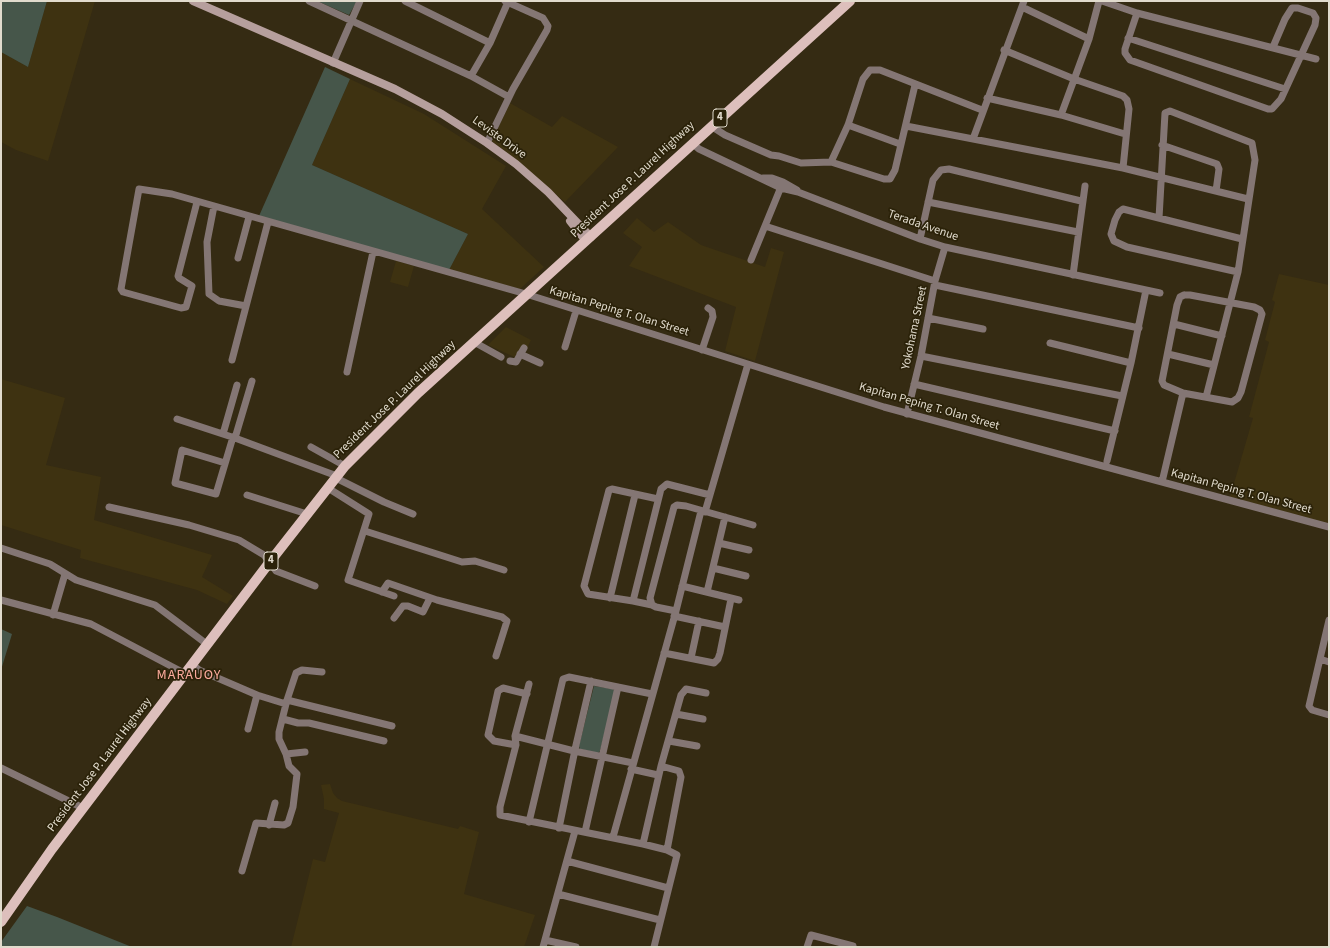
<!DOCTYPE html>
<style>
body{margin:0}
#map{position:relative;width:1330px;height:948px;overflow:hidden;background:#352b13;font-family:"Source Sans 3",sans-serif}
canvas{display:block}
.frame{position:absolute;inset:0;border:2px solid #e1dbcd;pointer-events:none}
</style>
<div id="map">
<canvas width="1330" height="948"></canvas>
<div class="frame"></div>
</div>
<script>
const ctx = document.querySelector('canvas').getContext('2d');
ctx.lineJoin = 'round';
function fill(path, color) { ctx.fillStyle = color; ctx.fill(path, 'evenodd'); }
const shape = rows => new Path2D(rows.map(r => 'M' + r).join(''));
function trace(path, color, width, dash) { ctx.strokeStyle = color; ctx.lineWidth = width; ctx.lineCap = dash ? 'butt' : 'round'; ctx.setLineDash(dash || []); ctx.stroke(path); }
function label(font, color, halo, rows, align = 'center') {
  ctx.font = font + ' "Source Sans 3",sans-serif'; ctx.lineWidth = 3.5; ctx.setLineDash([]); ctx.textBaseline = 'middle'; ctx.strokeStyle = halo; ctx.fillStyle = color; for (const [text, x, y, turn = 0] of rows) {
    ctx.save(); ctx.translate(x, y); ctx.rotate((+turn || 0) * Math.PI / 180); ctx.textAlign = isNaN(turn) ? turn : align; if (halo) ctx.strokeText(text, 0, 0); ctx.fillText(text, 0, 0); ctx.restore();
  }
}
fill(shape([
 [47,1,95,1,48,161,16,150,1,142,1,52,28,67],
 [350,79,424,114,506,166,482,209,544,267,520,289,449,270,468,234,312,165],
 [510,103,552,127,562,116,618,147,565,202,492,141],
 [637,218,654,232,668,222,701,245,765,267,771,248,784,252,755,361,725,351,736,307,629,266,642,247,623,233],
 [396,261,414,266,408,287,390,282],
 [1279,274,1329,285,1328,524,1230,497,1253,418,1249,417,1269,342,1265,340,1275,302,1272,300],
 [506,327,531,340,521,360,488,345],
 [1,379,65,398,46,465,101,477,94,520,212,555,202,577,233,596,227,604,197,590,80,558,81,550,1,525],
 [330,784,333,793,337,798,342,801,458,829,460,826,479,832,464,894,535,915,524,947,291,947,313,859,325,862,339,813,324,809,324,799,321,785]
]), '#3e3211');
fill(shape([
 [1,1,47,1,28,67,1,52],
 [317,1,357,1,349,15],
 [325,67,350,79,312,165,468,234,449,270,259,216],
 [1,629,12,634,1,670],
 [594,686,613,689,615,692,600,751,598,753,580,749,579,746],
 [27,906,57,917,132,947,1,947,1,942]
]), '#46564a');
trace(shape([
 [309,1,471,76,509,97],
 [405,1,490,43],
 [1102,1,1137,13,1316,59],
 [1022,7,1089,39],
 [1137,13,1125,49,1125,53,1130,60,1268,109,1272,109,1281,99,1315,25,1316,18,1313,13,1298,8,1292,8,1285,19,1273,47],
 [1128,38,1285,89],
 [1004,50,1074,79,1123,96,1127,100,1129,109,1123,168],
 [333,63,360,1],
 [471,76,490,43,508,2],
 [987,98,1061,115,1125,134],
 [1061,115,1089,39,1099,1],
 [848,125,900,144],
 [711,126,725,135,771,155,779,156,801,163,831,162,884,179,890,179,895,170,915,85],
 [906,126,1123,168,1248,199],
 [973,139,1024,1],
 [487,143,513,89,547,30,548,26,543,18,505,1],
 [692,143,699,149,781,188,798,192,920,239,945,247,1160,293],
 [1162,145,1217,164,1219,169,1216,191],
 [831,162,848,125,863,79,870,70,880,70,982,110],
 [763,178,772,178,783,182,797,190],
 [197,202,178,276,179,278,192,286,186,307,181,308,123,292,121,289,139,189,172,194,526,294,884,407,1329,527],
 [928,202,1078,232],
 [214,206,207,242,209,294,219,301,246,306],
 [1159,218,1165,113,1170,111,1252,143,1255,160,1238,272,1206,397],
 [765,226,935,281],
 [920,239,933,180,941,170,949,169,1081,201],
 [238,258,249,217],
 [751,260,783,182],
 [1238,272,1127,247,1114,241,1111,234,1115,220,1119,212,1123,209,1242,239],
 [1073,275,1085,186],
 [935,285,1139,328],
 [1184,295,1190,295,1254,307,1260,310,1262,314,1241,392,1238,398,1232,402,1183,393,1164,385,1162,381,1177,305,1180,297,1184,295],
 [928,318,983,329],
 [1174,324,1222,336],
 [474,342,501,357],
 [1050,343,1131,363],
 [565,347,576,311],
 [702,350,713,317,712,311,708,308],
 [520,354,540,363],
 [1168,354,1214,365],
 [921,356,1122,396],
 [232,360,268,222],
 [510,361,516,362,524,348],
 [347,372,373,252],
 [914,384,1115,431],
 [907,414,921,356,935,281,945,247],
 [177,419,235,438,337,476],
 [223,434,237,385],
 [235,438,252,381],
 [311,447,345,466],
 [1107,461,1131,363,1146,290],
 [225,463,182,450,175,483,216,494,233,437],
 [336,478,384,502,413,514],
 [1162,482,1183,393],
 [328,488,369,514,348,580,394,596],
 [247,495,307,514],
 [109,507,189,525,239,540,264,555,276,571,315,586],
 [705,512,748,364],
 [365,531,462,562,475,561,504,570],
 [719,543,749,550],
 [1,548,50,564,76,580,155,605,208,645],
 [713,568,746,576],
 [682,586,739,600],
 [382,592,388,583,437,600,502,617,507,621,496,656],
 [707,592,725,517],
 [610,598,635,495],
 [1,600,91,624,186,674],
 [633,601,588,594,584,586,609,490,612,489,658,499],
 [652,605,633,601,661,489,667,484,710,495],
 [676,611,656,607,652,605,650,598,674,507,677,505,686,506,753,525],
 [53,615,65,574],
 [674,616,725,627],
 [394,618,403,606,408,606,423,612,430,598],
 [1329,620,1309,706,1312,710,1329,715],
 [664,653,714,663,718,659,720,653,731,599],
 [691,658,699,621],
 [1320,659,1329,662],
 [193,665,199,670,257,695,286,704],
 [529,684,515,736,516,745,500,807,500,815,643,844,667,850,677,855,654,947],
 [287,700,392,726],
 [676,714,703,719],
 [283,719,298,723,309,723,384,741],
 [248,729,257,695],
 [515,736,574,751,633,763],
 [669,741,697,746],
 [516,745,494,741,488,735,498,691,503,688,527,694],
 [286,754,305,752],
 [661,766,679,771,681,777,667,850],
 [1,768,83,808],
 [631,769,658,775],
 [529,822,563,679,569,677,652,694],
 [269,825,275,803],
 [559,828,576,745,591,681],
 [585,832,618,687],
 [613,837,676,611,701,511],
 [643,844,661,766,681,695,686,689,706,693],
 [567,861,668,888],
 [242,871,256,823,284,825,288,823,293,807,297,774,289,766,286,754,279,739,279,732,287,700,296,673,302,670,322,672],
 [558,894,660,920],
 [545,940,576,947],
 [543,947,575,831],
 [807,947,811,935,853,946]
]), '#847674', 7);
trace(shape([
 [193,1,395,89,442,114,487,143,516,164,548,192,591,237],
 [570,221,586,241]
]), '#b69f9d', 8);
trace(shape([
 [1,922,52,849,269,563,345,466,418,393,850,1]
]), '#ddbfbc', 10);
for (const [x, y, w] of [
 [720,118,14],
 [271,561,14]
]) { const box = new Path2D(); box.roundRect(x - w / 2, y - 9, w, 18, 3); ctx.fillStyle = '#2b2209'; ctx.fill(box); trace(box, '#e1dbcd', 1); }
label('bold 11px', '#e1dbcd', null, [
 ["4",720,118],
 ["4",271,561]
]);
label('12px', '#e1dbcd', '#2b2209', [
 ["Leviste Drive",499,138,36],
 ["President Jose P. Laurel Highway",633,180,-43],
 ["Terada Avenue",923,226,19],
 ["Kapitan Peping T. Olan Street",619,312,17],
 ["Yokohama Street",915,328,-78],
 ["President Jose P. Laurel Highway",395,400,-44],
 ["Kapitan Peping T. Olan Street",929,407,16],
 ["Kapitan Peping T. Olan Street",1241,492,15],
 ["President Jose P. Laurel Highway",100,765,-53]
]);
ctx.letterSpacing = '1px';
label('14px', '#fcaa9c', '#2b2209', [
 ["MARAUOY",189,676]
]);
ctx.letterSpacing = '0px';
</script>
